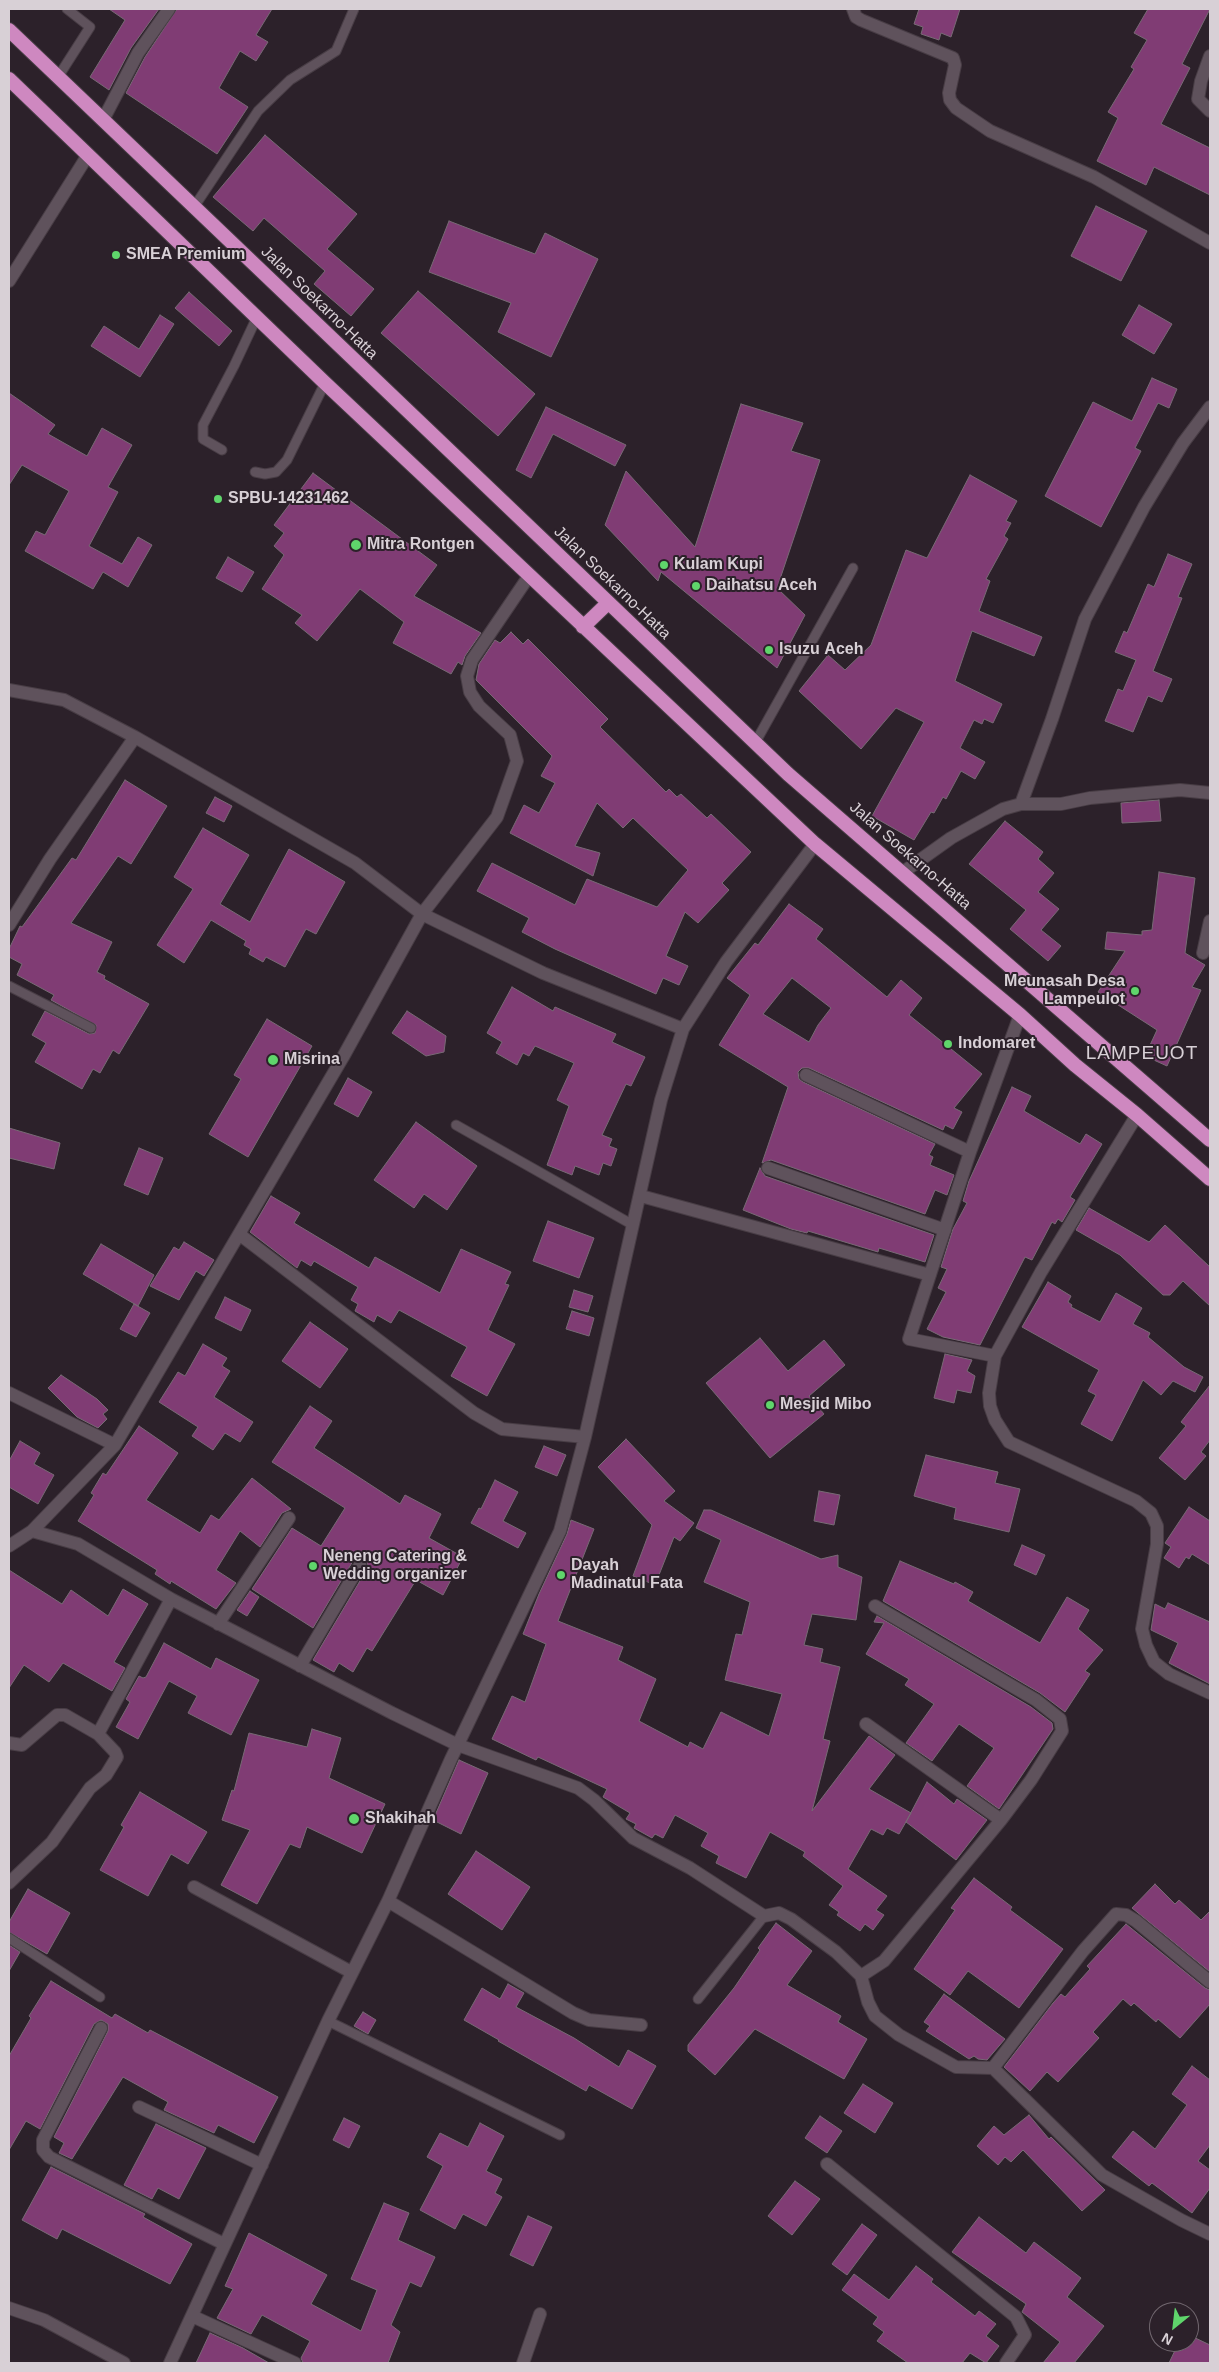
<!DOCTYPE html>
<style>
body{margin:0}
#map{position:relative;width:1219px;height:2372px;overflow:hidden;background:#2c212a;font-family:Arial,sans-serif}
canvas{display:block}
.frame{position:absolute;inset:0;border:10px solid #d8d0d6;pointer-events:none}
.north{position:absolute;left:1149px;top:2302px;width:50px;height:50px;box-sizing:border-box;background:#2c212a;border:1px solid #71676f;border-radius:50%;rotate:209deg;font-size:14px;font-weight:700;line-height:20px;text-align:center;color:#d8d0d6}
.north::after{content:'';display:block;margin:auto;width:18px;height:22px;background:#5fd56b;clip-path:polygon(50% 0,100% 100%,50% 72%,0 100%)}
</style>
<div id="map">
<canvas width="1219" height="2372"></canvas>
<div class="frame"></div>
<div class="north">N</div>
</div>
<script>
const ctx = document.querySelector('canvas').getContext('2d');
ctx.lineJoin = 'round';
function fill(path, color) { ctx.fillStyle = color; ctx.fill(path, 'evenodd'); }
const shape = rows => new Path2D(rows.map(r => 'M' + r).join(''));
function trace(path, color, width, dash) { ctx.strokeStyle = color; ctx.lineWidth = width; ctx.lineCap = dash ? 'butt' : 'round'; ctx.setLineDash(dash || []); ctx.stroke(path); }
function label(font, color, halo, rows, align = 'center') {
  ctx.font = font + ' Arial,sans-serif'; ctx.lineWidth = 4; ctx.setLineDash([]); ctx.textBaseline = 'middle'; ctx.strokeStyle = halo; ctx.fillStyle = color; for (const [text, x, y, turn = 0] of rows) {
    ctx.save(); ctx.translate(x, y); ctx.rotate((+turn || 0) * Math.PI / 180); ctx.textAlign = isNaN(turn) ? turn : align; if (halo) ctx.strokeText(text, 0, 0); ctx.fillText(text, 0, 0); ctx.restore();
  }
}
const building = shape([
 [109,9,159,9,131,48,109,90,90,77,125,20,109,9],
 [177,9,272,9,256,35,268,42,256,61,240,51,219,88,248,107,217,154,126,93,145,57,177,9],
 [919,9,960,9,951,37,941,33,939,40,921,34,923,27,914,24,919,9],
 [1148,9,1210,9,1182,64,1190,68,1161,124,1210,148,1210,195,1154,167,1146,185,1097,161,1118,118,1108,112,1134,69,1131,67,1147,40,1134,33,1148,9],
 [265,135,357,214,327,249,374,289,351,316,314,284,325,271,264,218,253,231,213,197,265,135],
 [1096,206,1147,231,1121,281,1071,256,1096,206],
 [449,221,535,254,545,233,598,259,551,357,498,332,511,303,429,272,449,221],
 [418,291,535,394,498,436,381,333,418,291],
 [189,292,232,331,219,346,175,308,189,292],
 [1139,305,1172,324,1154,354,1122,335,1139,305],
 [160,315,174,324,140,377,91,346,104,326,139,349,160,315],
 [1152,378,1177,389,1169,408,1158,403,1135,448,1141,451,1101,527,1045,496,1093,402,1132,421,1152,378],
 [9,393,55,425,48,434,87,456,102,428,132,445,108,487,118,492,89,546,122,564,138,537,152,545,128,587,103,572,93,589,25,551,36,531,45,535,69,491,22,465,9,485,9,393],
 [741,404,803,423,791,451,820,460,777,588,805,615,777,668,661,572,658,581,605,525,626,471,695,547,741,404],
 [546,407,626,445,615,466,553,434,531,478,516,470,546,407],
 [313,473,437,565,414,596,481,633,465,656,462,665,458,662,451,674,393,643,404,622,360,589,317,641,295,623,302,615,262,589,284,555,274,546,284,533,274,525,313,473],
 [970,475,1017,501,1006,521,1011,523,1004,536,1008,539,986,579,990,581,979,611,1042,637,1034,656,972,631,955,681,1002,704,993,723,984,719,982,724,974,720,960,748,985,762,975,779,961,771,946,799,943,797,934,813,931,812,914,840,872,816,924,722,896,708,861,749,799,691,828,655,845,670,871,645,906,550,927,558,970,475],
 [1168,554,1192,564,1178,597,1182,598,1153,671,1172,679,1162,702,1148,696,1133,732,1105,721,1118,689,1123,691,1136,660,1115,652,1124,631,1127,633,1148,584,1154,587,1168,554],
 [228,557,254,572,242,592,216,578,228,557],
 [511,632,523,644,528,639,608,719,600,727,666,792,669,789,677,797,681,794,707,818,711,814,751,852,722,883,729,890,698,923,685,912,666,956,688,966,679,985,663,978,656,994,555,949,522,932,529,918,477,891,492,863,575,905,587,879,657,907,688,870,633,818,623,828,597,803,575,846,600,853,593,876,510,833,524,805,539,813,555,783,541,776,552,756,476,680,479,664,495,640,500,643,511,632],
 [125,780,167,806,131,864,118,856,71,923,112,942,97,972,105,976,104,979,149,1004,119,1054,113,1050,100,1073,93,1069,82,1089,35,1062,46,1043,32,1035,45,1011,89,1034,95,1033,96,1025,51,1000,54,995,17,975,22,964,9,957,9,949,20,926,22,927,72,858,76,860,125,780],
 [215,797,232,806,224,822,206,813,215,797],
 [1159,800,1161,821,1122,823,1121,803,1159,800],
 [1005,821,1043,852,1038,859,1054,873,1038,892,1059,909,1041,930,1061,946,1048,961,1010,929,1026,910,969,864,1005,821],
 [203,828,249,855,220,904,250,922,289,849,345,882,316,934,306,929,285,967,266,957,263,962,249,954,251,949,244,945,246,941,211,920,184,963,157,945,193,889,174,877,203,828],
 [1159,872,1195,878,1185,953,1205,965,1192,987,1201,990,1167,1066,1145,1056,1157,1030,1098,992,1125,951,1105,949,1107,932,1142,935,1142,931,1152,930,1159,872],
 [789,904,823,929,816,939,887,997,901,980,922,998,909,1015,982,1074,954,1108,962,1112,953,1129,945,1125,943,1130,809,1068,802,1068,798,1072,799,1079,803,1082,935,1144,929,1155,933,1157,930,1165,954,1175,947,1195,935,1190,925,1214,771,1160,762,1163,788,1087,719,1045,750,995,727,978,755,943,758,945,789,904],
 [792,978,831,1008,818,1025,809,1042,763,1014,792,978],
 [512,987,553,1011,555,1007,616,1034,612,1042,645,1057,631,1086,626,1084,602,1135,612,1139,609,1146,617,1149,611,1166,603,1163,599,1175,575,1166,572,1175,547,1165,569,1106,557,1100,574,1063,535,1046,529,1056,523,1053,517,1065,496,1053,502,1042,487,1033,512,987],
 [407,1011,446,1036,444,1052,426,1056,392,1033,407,1011],
 [267,1019,312,1046,248,1157,209,1134,241,1079,234,1075,267,1019],
 [348,1078,372,1092,358,1117,334,1104,348,1078],
 [1012,1087,1031,1096,1024,1111,1080,1144,1086,1134,1102,1144,1070,1197,1075,1200,1062,1222,1058,1219,1055,1224,1052,1222,1032,1260,1025,1257,980,1345,943,1337,927,1329,946,1292,938,1288,947,1269,941,1267,953,1229,967,1203,963,1201,969,1181,1012,1087],
 [416,1122,477,1166,447,1210,424,1194,414,1208,374,1180,416,1122],
 [9,1128,60,1143,54,1169,9,1158,9,1128],
 [139,1148,163,1158,148,1195,124,1185,139,1148],
 [760,1168,765,1176,934,1235,925,1262,879,1248,878,1252,808,1231,807,1233,791,1229,743,1210,760,1168],
 [271,1196,300,1213,294,1223,369,1268,375,1257,440,1293,461,1249,511,1272,505,1284,509,1285,488,1330,515,1344,487,1396,451,1376,467,1347,399,1310,391,1323,377,1315,374,1322,355,1311,358,1304,351,1300,358,1287,314,1261,311,1266,301,1260,297,1268,250,1232,271,1196],
 [1089,1208,1149,1242,1165,1225,1210,1267,1210,1306,1183,1281,1170,1295,1163,1295,1120,1255,1076,1230,1089,1208],
 [548,1221,594,1238,579,1278,533,1261,548,1221],
 [184,1242,214,1260,204,1276,196,1271,179,1300,150,1286,174,1247,179,1250,184,1242],
 [101,1244,154,1275,138,1306,83,1274,101,1244],
 [1048,1282,1071,1296,1068,1302,1072,1305,1071,1307,1100,1322,1116,1293,1142,1308,1133,1324,1150,1333,1148,1337,1184,1367,1203,1377,1195,1392,1173,1381,1161,1395,1143,1380,1112,1441,1081,1424,1096,1395,1088,1391,1099,1370,1022,1327,1048,1282],
 [574,1290,593,1296,588,1312,569,1307,574,1290],
 [225,1297,251,1310,241,1331,215,1318,225,1297],
 [134,1304,150,1313,136,1337,120,1329,134,1304],
 [572,1311,594,1318,589,1336,566,1329,572,1311],
 [310,1322,348,1349,320,1388,282,1361,310,1322],
 [760,1338,788,1371,824,1340,845,1365,809,1396,824,1414,770,1458,706,1383,760,1338],
 [203,1344,227,1358,222,1366,230,1371,214,1397,253,1422,240,1442,225,1433,213,1450,192,1436,198,1427,159,1402,178,1372,185,1376,203,1344],
 [945,1354,972,1360,967,1371,975,1376,971,1393,957,1390,954,1403,934,1398,945,1354],
 [61,1375,97,1399,108,1410,103,1414,107,1419,98,1428,77,1417,48,1388,61,1375],
 [1210,1385,1210,1440,1201,1452,1206,1456,1185,1480,1159,1458,1186,1426,1181,1422,1210,1385],
 [310,1406,332,1421,314,1448,400,1504,405,1495,441,1514,429,1538,463,1557,443,1595,416,1580,372,1651,367,1648,353,1672,339,1663,334,1672,313,1660,367,1569,368,1565,365,1558,360,1557,353,1561,313,1628,252,1589,292,1528,321,1546,345,1508,272,1462,310,1406],
 [139,1426,178,1453,146,1500,200,1533,211,1515,219,1520,252,1478,291,1509,282,1513,260,1547,240,1531,216,1570,236,1583,216,1609,171,1581,170,1584,155,1574,157,1570,78,1521,94,1495,91,1493,103,1473,106,1475,139,1426],
 [626,1439,675,1491,664,1501,694,1523,680,1541,674,1537,655,1585,633,1576,652,1525,598,1467,626,1439],
 [20,1441,40,1453,34,1464,54,1475,38,1504,9,1487,9,1461,20,1441],
 [544,1446,566,1455,557,1476,535,1467,544,1446],
 [926,1455,998,1472,995,1483,1020,1489,1009,1532,954,1519,956,1508,914,1496,926,1455],
 [495,1480,518,1492,503,1521,526,1533,518,1548,471,1523,479,1508,481,1509,495,1480],
 [819,1491,840,1495,834,1525,814,1521,819,1491],
 [1189,1507,1210,1521,1210,1565,1192,1554,1189,1559,1186,1557,1179,1568,1164,1558,1171,1547,1165,1543,1189,1507],
 [704,1510,711,1510,821,1559,838,1555,838,1567,862,1577,856,1620,812,1614,804,1645,823,1649,820,1662,840,1667,823,1739,830,1741,812,1811,869,1736,895,1755,869,1789,911,1813,899,1834,887,1828,883,1835,871,1829,848,1869,887,1896,876,1910,884,1915,873,1930,865,1924,860,1931,837,1915,839,1912,829,1905,843,1886,803,1856,805,1852,770,1832,746,1878,716,1863,719,1856,701,1846,708,1833,675,1815,663,1838,655,1834,652,1838,634,1828,636,1824,626,1819,630,1813,603,1797,607,1789,538,1757,536,1760,492,1739,512,1696,525,1702,546,1644,523,1634,539,1594,567,1534,571,1520,594,1529,558,1621,623,1647,618,1660,656,1679,639,1721,688,1747,690,1742,703,1749,721,1712,769,1736,782,1694,725,1680,736,1634,742,1635,750,1602,704,1582,721,1540,696,1528,704,1510],
 [1022,1545,1045,1555,1036,1575,1014,1565,1022,1545],
 [900,1561,954,1584,955,1582,973,1592,968,1601,1040,1643,1067,1597,1089,1610,1078,1629,1103,1650,1085,1671,1090,1674,1065,1712,1040,1693,883,1601,900,1561],
 [9,1570,62,1604,71,1590,108,1616,123,1589,148,1604,114,1662,125,1668,112,1691,63,1663,49,1682,24,1665,9,1688,9,1570],
 [250,1591,259,1597,247,1616,237,1610,250,1591],
 [1168,1603,1210,1622,1210,1684,1169,1663,1178,1643,1151,1630,1155,1604,1165,1609,1168,1603],
 [877,1616,1031,1707,1052,1723,1053,1729,999,1809,967,1786,994,1748,959,1724,932,1761,906,1743,934,1704,905,1685,909,1679,866,1654,884,1623,874,1622,877,1616],
 [164,1643,211,1669,216,1658,259,1680,231,1735,188,1713,197,1696,169,1681,138,1739,116,1727,130,1702,126,1699,139,1676,143,1678,146,1677,164,1643],
 [312,1729,341,1738,329,1778,385,1804,362,1853,307,1827,300,1848,290,1844,257,1904,221,1885,250,1830,222,1820,232,1790,234,1791,249,1733,307,1747,312,1729],
 [459,1760,488,1773,461,1834,433,1820,459,1760],
 [927,1782,954,1804,957,1799,987,1820,956,1860,906,1822,927,1782],
 [140,1792,207,1832,188,1864,171,1854,148,1896,100,1870,124,1827,121,1825,140,1792],
 [476,1851,530,1887,502,1930,448,1894,476,1851],
 [974,1878,1012,1907,1010,1910,1063,1949,1019,2008,968,1971,950,1995,914,1969,955,1910,951,1908,974,1878],
 [1155,1884,1175,1904,1179,1900,1201,1920,1210,1911,1210,1972,1132,1908,1155,1884],
 [28,1889,70,1913,47,1954,9,1932,9,1922,28,1889],
 [776,1923,812,1951,787,1985,841,2016,838,2022,867,2039,844,2079,755,2029,715,2075,688,2051,688,2045,734,1988,760,1950,758,1948,776,1923],
 [1126,1924,1205,1988,1210,1990,1210,2004,1180,2038,1158,2019,1156,2022,1134,2003,1131,2006,1123,1999,1093,2032,1099,2038,1058,2082,1047,2072,1030,2091,1004,2067,1053,2003,1061,1994,1065,1997,1090,1969,1087,1966,1126,1924],
 [9,1945,20,1952,9,1971,9,1945],
 [51,1981,112,2018,115,2014,148,2033,150,2030,278,2097,254,2143,218,2125,214,2133,164,2110,168,2102,123,2077,72,2159,59,2153,64,2143,54,2137,108,2031,108,2024,101,2020,94,2024,40,2129,26,2121,9,2150,9,2056,31,2018,29,2016,51,1981],
 [508,1984,524,1993,516,2007,574,2038,619,2067,628,2050,656,2066,632,2109,589,2085,586,2091,498,2041,499,2040,464,2020,482,1988,500,1999,508,1984],
 [944,1994,1005,2039,987,2060,978,2059,974,2056,969,2059,926,2031,930,2026,924,2022,944,1994],
 [363,2012,376,2020,368,2034,354,2026,363,2012],
 [1192,2066,1210,2080,1210,2145,1198,2161,1210,2170,1210,2188,1192,2213,1152,2183,1149,2186,1112,2157,1133,2131,1155,2149,1187,2105,1172,2094,1192,2066],
 [863,2084,893,2103,875,2133,844,2113,863,2084],
 [1029,2115,1049,2139,1051,2137,1105,2190,1082,2211,1023,2150,1011,2162,1005,2157,998,2165,977,2146,994,2126,1004,2135,1029,2115],
 [820,2116,842,2131,827,2153,805,2138,820,2116],
 [344,2118,360,2126,349,2148,333,2140,344,2118],
 [480,2123,504,2136,486,2171,502,2179,495,2193,502,2197,486,2226,463,2214,455,2229,420,2210,443,2166,427,2157,440,2133,468,2147,480,2123],
 [156,2124,206,2148,179,2199,158,2188,152,2199,124,2185,156,2124],
 [51,2167,145,2214,143,2217,192,2244,170,2284,62,2229,57,2239,22,2220,51,2167],
 [795,2181,820,2199,792,2235,768,2216,795,2181],
 [384,2203,409,2213,398,2240,435,2257,421,2287,410,2282,391,2325,400,2332,388,2363,303,2363,301,2358,310,2341,262,2315,251,2334,217,2318,233,2289,225,2286,249,2233,327,2275,311,2304,361,2331,377,2290,351,2279,384,2203],
 [528,2216,552,2227,533,2266,510,2255,528,2216],
 [979,2217,1026,2253,1034,2242,1081,2278,1067,2297,1104,2326,1074,2363,1043,2363,1060,2342,1022,2312,1026,2304,952,2252,979,2217],
 [862,2224,877,2235,847,2275,832,2264,862,2224],
 [916,2266,933,2279,931,2282,975,2316,979,2311,996,2324,986,2336,999,2346,986,2363,970,2353,962,2363,908,2363,877,2341,884,2332,873,2324,878,2317,842,2290,854,2274,889,2300,916,2266],
 [210,2333,243,2348,269,2363,196,2363,210,2333],
 [1189,2335,1210,2345,1210,2363,1169,2363,1179,2342,1189,2342,1189,2335]
]);
fill(building, '#803c74');
trace(building, '#786a75', 1);
const service = shape([
 [58,77,90,27,67,9],
 [194,207,258,111,290,80,336,51,354,9],
 [222,450,203,439,203,425,234,366,257,317],
 [255,472,265,474,276,472,287,460,325,383],
 [755,743,853,568],
 [9,986,91,1028],
 [456,1125,633,1225],
 [9,1938,100,1997],
 [698,1999,764,1916],
 [328,2021,560,2135]
]);
const minor = shape([
 [853,9,856,17,861,20,953,58,955,65,949,93,950,100,956,108,990,131,1094,177,1210,243],
 [1210,56,1201,81,1198,99,1210,111],
 [103,120,138,53,169,9],
 [9,281,88,155],
 [9,690,64,700,135,737,355,863,422,914,543,973,683,1029],
 [1021,804,1061,804,1090,798,1180,790,1210,793],
 [902,873,951,838,1003,809,1021,804,1052,719,1085,619,1144,507,1183,443,1210,407],
 [9,925,50,859,135,737],
 [1203,953,1210,921],
 [1020,1015,970,1152,909,1339,995,1356,1041,1272,1137,1115],
 [806,1075,970,1152],
 [768,1168,945,1230],
 [641,1196,930,1275],
 [239,1234,474,1413,502,1429,585,1437],
 [995,1356,989,1393,990,1406,995,1420,1009,1442,1136,1501,1151,1513,1157,1526,1157,1544,1142,1629,1146,1645,1154,1662,1169,1674,1210,1693],
 [9,1393,115,1445],
 [32,1531,115,1445,343,1057,422,914,497,817,517,761,510,735,479,706,470,692,467,676,472,660,529,576],
 [9,1546,32,1531,78,1544,171,1599,392,1713,458,1745,578,1788,594,1800,633,1838,690,1868,764,1916,779,1913,791,1919,836,1952,861,1976,868,2002,875,2016,899,2035,956,2067,993,2068,1102,2175,1181,2220,1210,2234],
 [218,1624,289,1518],
 [300,1666,360,1565],
 [866,1724,1001,1820],
 [98,1734,171,1599],
 [9,1743,22,1745,57,1715,65,1715,98,1734,115,1752,117,1757,106,1775,90,1788,52,1842,9,1883],
 [194,1887,351,1972],
 [388,1901,573,2013,589,2020,641,2025],
 [861,1976,884,1961,1001,1820,1031,1780,1062,1731,1060,1719,1036,1700,875,1606],
 [101,2028,43,2140,43,2150,49,2157,224,2244],
 [993,2068,1083,1951,1116,1914,1126,1915,1136,1921,1210,1982],
 [139,2107,262,2165],
 [827,2164,1016,2317,1025,2335,1006,2363],
 [9,2308,44,2320,124,2363],
 [192,2316,295,2363],
 [170,2363,328,2021,388,1901,451,1759,560,1531,585,1437,661,1100,683,1029,726,962,815,844],
 [523,2363,540,2314]
]);
const trunk = shape([
 [9,30,788,774,1210,1140],
 [9,79,325,383,815,844,1020,1015,1075,1065,1137,1115,1210,1179],
 [583,627,608,603]
]);
trace(service, '#483d45', 11);
trace(minor, '#483d45', 14);
trace(trunk, '#483d45', 16);
trace(service, '#5f525c', 9);
trace(minor, '#5f525c', 12);
trace(trunk, '#ce88c0', 14);
for (const [x, y, r, color] of [
 [116,255,5,"#5fd56b"],
 [218,499,5,"#5fd56b"],
 [356,545,6,"#5fd56b"],
 [664,565,5,"#5fd56b"],
 [696,586,5,"#5fd56b"],
 [769,650,5,"#5fd56b"],
 [1135,991,5,"#5fd56b"],
 [948,1044,5,"#5fd56b"],
 [273,1060,6,"#5fd56b"],
 [770,1405,5,"#5fd56b"],
 [313,1566,5,"#5fd56b"],
 [561,1575,5,"#5fd56b"],
 [354,1819,6,"#5fd56b"]
]) { const dot = new Path2D(); dot.arc(x, y, r, 0, 2 * Math.PI); ctx.fillStyle = color; ctx.fill(dot); trace(dot, '#2c212a', 2); }
label('bold 16px', '#d8d0d6', '#2c212a', [
 ["SMEA Premium",126,255],
 ["SPBU-14231462",228,499],
 ["Mitra Rontgen",367,545],
 ["Kulam Kupi",674,565],
 ["Daihatsu Aceh",706,586],
 ["Isuzu Aceh",779,650],
 ["Meunasah Desa",1125,982,"right"],
 ["Lampeulot",1125,1000,"right"],
 ["Indomaret",958,1044],
 ["Misrina",284,1060],
 ["Mesjid Mibo",780,1405],
 ["Neneng Catering &",323,1557],
 ["Wedding organizer",323,1575],
 ["Dayah",571,1566],
 ["Madinatul Fata",571,1584],
 ["Shakihah",365,1819]
], 'left');
label('16px', '#d8d0d6', '#2c212a', [
 ["Jalan Soekarno-Hatta",319,303,44],
 ["Jalan Soekarno-Hatta",612,583,44],
 ["Jalan Soekarno-Hatta",910,856,41]
]);
ctx.letterSpacing = '1px';
label('19px', '#d8d0d6', '#2c212a', [
 ["LAMPEUOT",1142,1054]
]);
ctx.letterSpacing = '0px';
</script>
